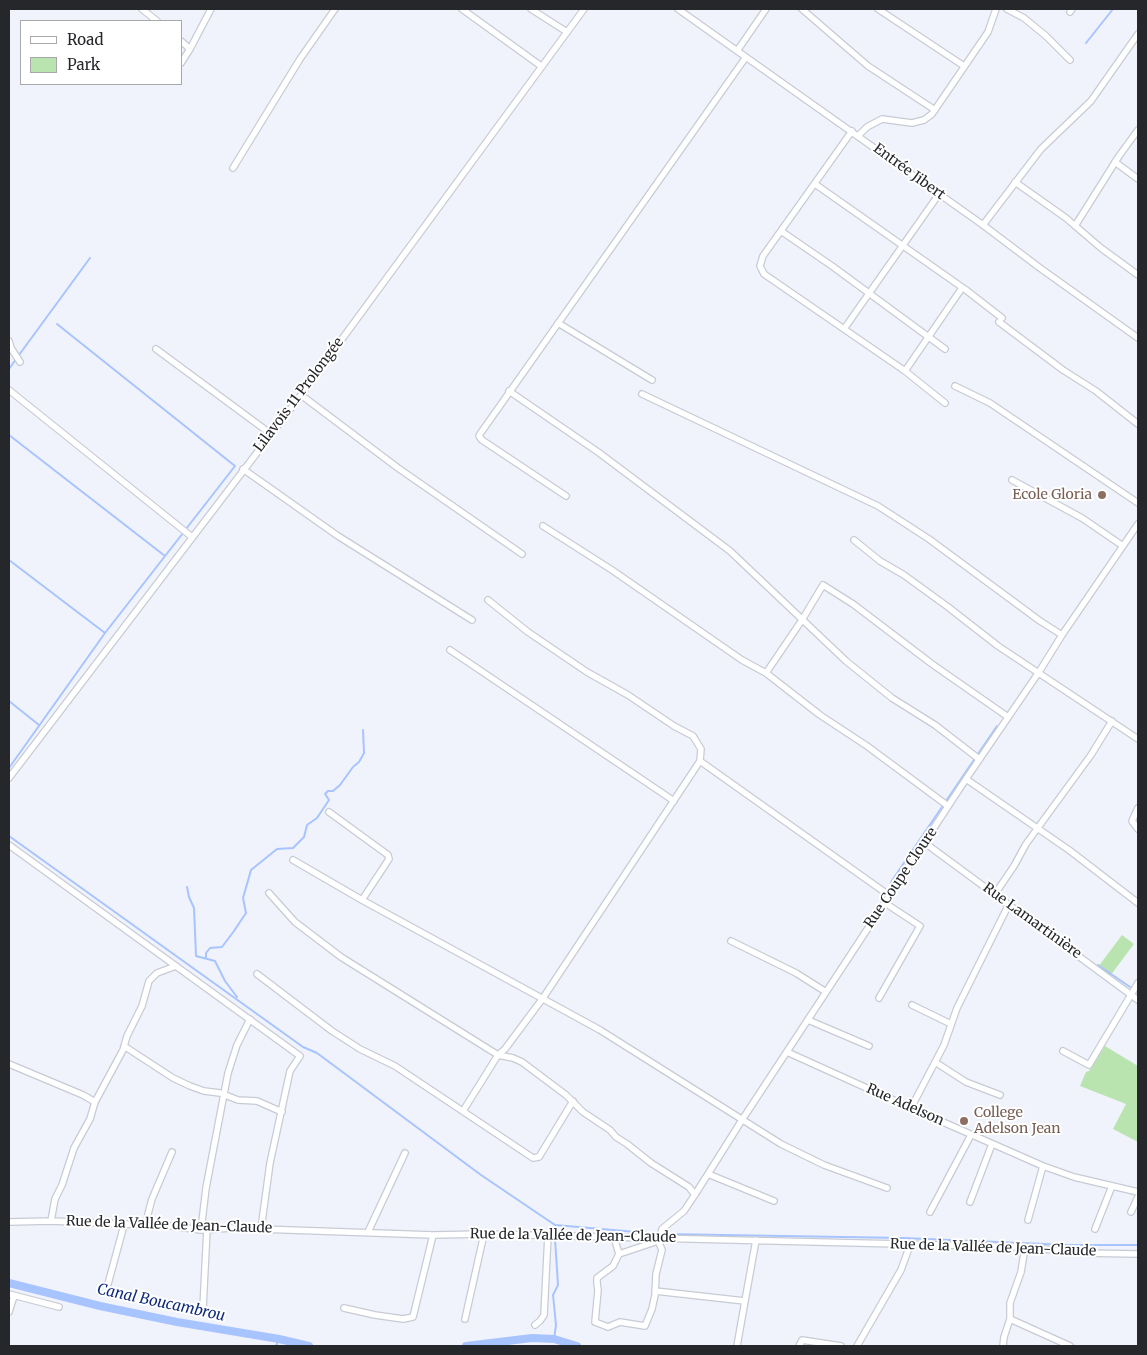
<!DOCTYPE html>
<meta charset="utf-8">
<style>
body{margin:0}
#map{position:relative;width:1147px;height:1355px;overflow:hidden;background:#f0f3fc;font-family:Merriweather,serif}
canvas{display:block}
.frame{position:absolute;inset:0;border:10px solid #25272a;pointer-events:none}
.legend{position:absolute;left:20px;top:20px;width:162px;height:65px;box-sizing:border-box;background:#fff;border:1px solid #a8a9aa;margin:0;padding:6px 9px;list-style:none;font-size:15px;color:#25272a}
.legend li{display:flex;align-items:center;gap:10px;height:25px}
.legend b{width:25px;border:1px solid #a8a9aa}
</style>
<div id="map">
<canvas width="1147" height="1355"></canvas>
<div class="frame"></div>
<ul class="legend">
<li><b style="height:6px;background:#fff"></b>Road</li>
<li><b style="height:14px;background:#b9e4af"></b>Park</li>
</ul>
</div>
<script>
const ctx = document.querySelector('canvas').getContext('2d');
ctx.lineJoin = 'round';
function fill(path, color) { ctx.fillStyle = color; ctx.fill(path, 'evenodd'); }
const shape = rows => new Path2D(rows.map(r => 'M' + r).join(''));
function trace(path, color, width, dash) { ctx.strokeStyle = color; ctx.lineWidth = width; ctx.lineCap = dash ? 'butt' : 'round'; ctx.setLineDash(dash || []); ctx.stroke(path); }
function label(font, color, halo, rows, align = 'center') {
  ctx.font = font + ' Merriweather,serif'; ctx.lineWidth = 4; ctx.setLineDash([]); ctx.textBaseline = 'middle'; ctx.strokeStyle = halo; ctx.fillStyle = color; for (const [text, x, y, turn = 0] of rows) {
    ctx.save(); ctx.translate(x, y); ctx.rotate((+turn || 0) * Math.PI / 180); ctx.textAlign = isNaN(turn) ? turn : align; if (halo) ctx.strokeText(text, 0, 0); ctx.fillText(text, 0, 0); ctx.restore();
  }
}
fill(shape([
 [1122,935,1134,944,1110,976,1098,967],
 [1105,1046,1138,1066,1138,1142,1113,1129,1126,1104,1080,1086,1086,1072,1089,1071]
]), '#b9e4af');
trace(shape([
 [1086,43,1113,9],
 [57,324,235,466,186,529],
 [19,355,90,258],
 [9,369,16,359],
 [9,435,165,556],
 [9,560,105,633],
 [9,701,39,725],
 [9,768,105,633,183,533],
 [9,836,303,1047,317,1053,481,1175,555,1225,659,1234],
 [891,882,997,726],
 [187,887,189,897,194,908,196,956,215,961,225,981,237,997],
 [206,958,206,953,210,948,222,947,234,931,246,913,243,898,251,870,277,849,293,848,304,837,307,825,317,818,329,800,325,794,328,791,333,791,340,785,353,767,359,762,364,753,363,730],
 [1098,965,1130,987],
 [663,1234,903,1238,1068,1245,1138,1245],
 [554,1339,556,1325,553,1295,558,1285,555,1239],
 [276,1346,279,1339]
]), '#a8c4fe', 2);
trace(shape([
 [9,1283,100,1306,177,1322,279,1339,309,1346],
 [466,1346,532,1338,554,1339,577,1346]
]), '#a8c4fe', 8);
const street = shape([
 [142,9,157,21],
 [462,9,541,66],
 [531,9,567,32],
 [678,9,983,225,1040,268,1138,338],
 [802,9,868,66,935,110],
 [878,9,964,66],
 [1007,9,1024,18,1046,36,1070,60],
 [1070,12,1072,9],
 [181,41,190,49],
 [737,51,766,9],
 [181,63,190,49,211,9],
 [852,131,763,256,760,266,764,274,844,329,939,194],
 [858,136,867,127,882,119,912,123,924,120,932,114,988,32,996,9],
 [1115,162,1138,179],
 [233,168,300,59,335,9],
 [1015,182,1066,218,1101,248,1138,275],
 [815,184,966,290,1002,318],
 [983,225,1041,149,1091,101,1138,34],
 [1075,226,1119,156,1138,130],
 [781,231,832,266,945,349],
 [999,322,1063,370,1096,391,1138,424],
 [558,323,652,380],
 [844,329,905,371,962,288],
 [9,341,11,348,20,362],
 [156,349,271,434],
 [905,371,945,403],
 [955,386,990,403,1138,503],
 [9,390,192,537],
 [509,391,598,452,730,551,846,661,892,698,935,725,979,759],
 [642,394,878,506,929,539,1040,621,1062,635],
 [301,395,398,468,522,554],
 [243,469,338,536,472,620],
 [1012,480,1082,518,1123,546],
 [566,496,482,440,479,436,480,434,746,57],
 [543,526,612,570,742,660,766,673,820,715,867,746,948,806],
 [854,540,880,561,904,575,948,607,998,646,1138,739],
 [450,650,674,801],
 [766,673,802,620,823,585,853,604,932,664,1008,717],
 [700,761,890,896],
 [9,778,301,395,584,9],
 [966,779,1069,850,1138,903],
 [1138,808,1132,821,1138,829],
 [329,812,388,855,389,859,362,900],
 [925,843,1138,1000],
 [9,845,300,1056,290,1071,270,1163,261,1229],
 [293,860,362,900,600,1030,781,1144,824,1165,887,1188],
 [269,893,295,922,341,957,498,1055,513,1058,522,1062,566,1095,583,1112,610,1130,616,1137,627,1144,651,1163,689,1187,695,1195],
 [995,894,1014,866,1026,844,1091,755,1112,721],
 [731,941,796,973,826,992],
 [257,974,332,1031,360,1049,395,1066,533,1158,539,1157,573,1101],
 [879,998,920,926,885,903],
 [912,1005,951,1024],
 [808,1020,869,1046],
 [124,1046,173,1078,190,1086,204,1091,220,1093,238,1100,257,1101,282,1112],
 [1063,1051,1089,1065,1138,983],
 [787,1052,911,1108,1043,1166,1074,1177,1138,1192],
 [935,1062,966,1082,1000,1095],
 [9,1064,83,1095,95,1102],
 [911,1108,944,1045,957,1008,1009,904],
 [463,1111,498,1055,505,1049,543,998,700,761,701,749,693,736,674,726,628,695,587,672,528,632,488,600],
 [708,1174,774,1201],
 [970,1202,992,1144],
 [930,1212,971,1135],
 [1131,1212,1138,1197],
 [1028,1220,1043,1166],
 [51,1221,55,1199,62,1185,74,1148,90,1119,95,1102,123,1050,127,1036,142,1006,149,981,157,973,176,966],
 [9,1222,51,1221,171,1226,201,1230,231,1228,433,1235,484,1234,1025,1247,1082,1253,1138,1254],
 [147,1226,148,1214,152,1199,172,1152],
 [1095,1229,1112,1186],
 [201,1230,206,1188,228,1073,237,1045,250,1019],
 [368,1232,405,1153],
 [614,1237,619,1254,613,1266,597,1278,597,1283,598,1290,595,1322,608,1327,620,1322,645,1326,652,1309,655,1295,656,1274,662,1250,657,1238],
 [660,1238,662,1229,684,1211,696,1193,742,1120,966,779,1039,672,1062,635,1138,524],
 [619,1254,658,1241],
 [108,1284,124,1225],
 [655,1291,745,1301,756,1240],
 [9,1294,59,1307],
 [203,1308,207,1229],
 [344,1308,375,1315,403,1319,413,1317,433,1235],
 [9,1312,14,1296],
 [465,1319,484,1234],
 [1010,1319,1070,1346],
 [535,1325,540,1321,544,1315,548,1235],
 [737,1346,745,1301],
 [799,1346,802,1340,841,1346],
 [857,1346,901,1270,910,1245],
 [1003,1346,1004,1337,1010,1319,1010,1303,1021,1272,1025,1247]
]);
trace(street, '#c7cbd4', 8);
trace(street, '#fff', 5.5);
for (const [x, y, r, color] of [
 [1102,495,5,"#8d6e63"],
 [964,1121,5,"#8d6e63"]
]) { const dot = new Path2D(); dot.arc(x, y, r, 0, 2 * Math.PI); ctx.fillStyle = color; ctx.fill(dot); trace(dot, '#fff', 2); }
label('14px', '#25272a', '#fff', [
 ["Entrée Jibert",909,172,36],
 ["Lilavois 11 Prolongée",299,395,-53],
 ["Rue Coupe Cloure",901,878,-56],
 ["Rue Lamartinière",1032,921,36],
 ["Rue Adelson",905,1105,24],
 ["Rue de la Vallée de Jean-Claude",169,1225,2],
 ["Rue de la Vallée de Jean-Claude",573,1236,1],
 ["Rue de la Vallée de Jean-Claude",993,1248,2]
]);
label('14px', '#785e54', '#fff', [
 ["Ecole Gloria",1092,495],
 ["College",974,1113,"left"],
 ["Adelson Jean",974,1129,"left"]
], 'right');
label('italic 15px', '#0e2b7b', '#fff', [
 ["Canal Boucambrou",161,1303,12]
]);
</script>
